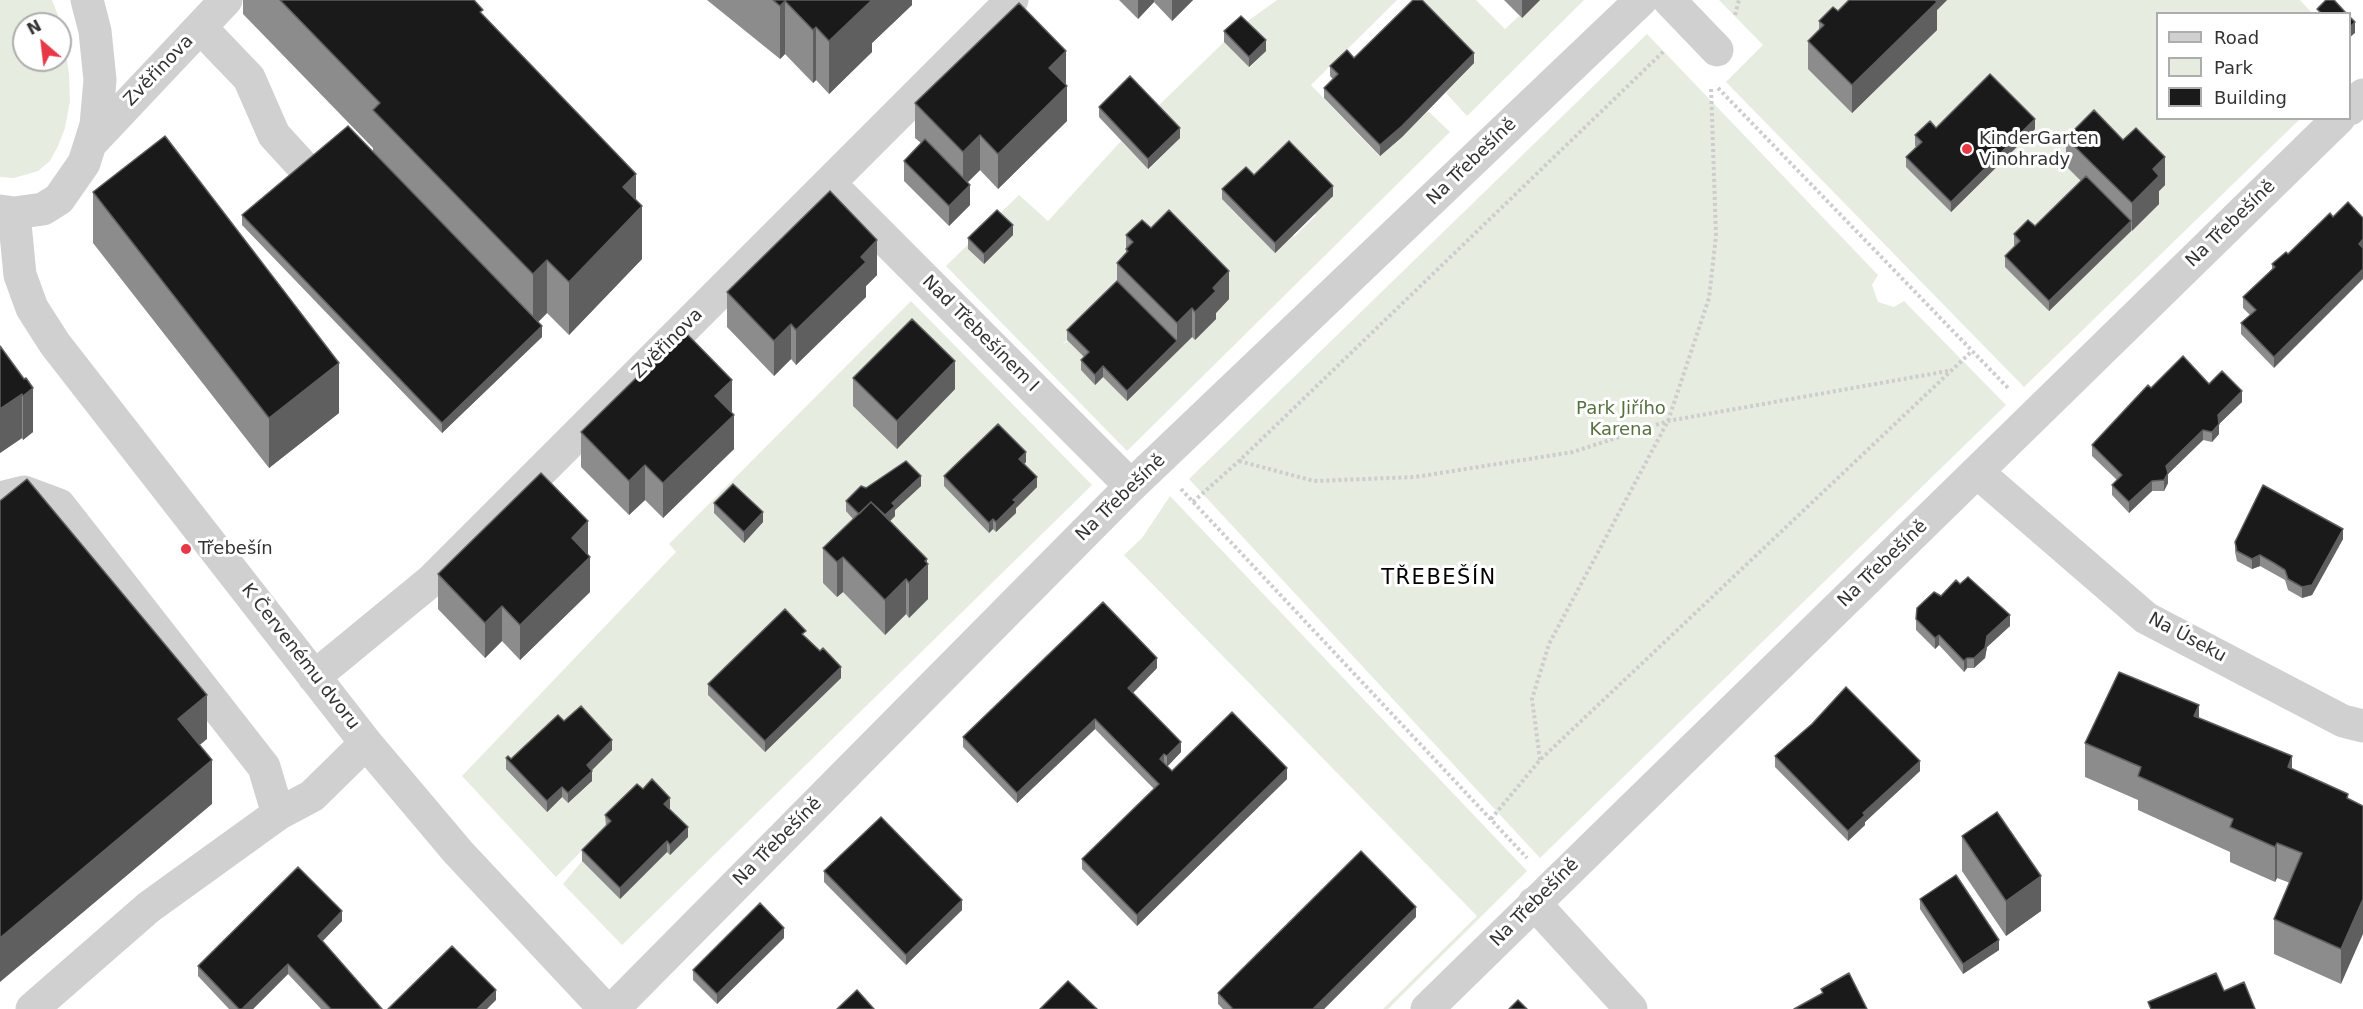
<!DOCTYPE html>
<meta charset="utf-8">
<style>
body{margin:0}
#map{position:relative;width:2363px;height:1009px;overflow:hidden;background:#fff;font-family:"DejaVu Sans",sans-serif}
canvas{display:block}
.legend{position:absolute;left:2156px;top:12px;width:195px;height:108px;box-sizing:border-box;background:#fff;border:2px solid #adadad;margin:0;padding:8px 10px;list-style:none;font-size:18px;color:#333}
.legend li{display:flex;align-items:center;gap:12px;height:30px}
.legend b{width:30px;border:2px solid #adadad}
.north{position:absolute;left:12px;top:12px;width:60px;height:60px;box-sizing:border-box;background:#fff;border:2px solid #adadad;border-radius:50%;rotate:332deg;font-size:16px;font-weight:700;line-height:24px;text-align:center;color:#333}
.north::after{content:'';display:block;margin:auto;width:21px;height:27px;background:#e63946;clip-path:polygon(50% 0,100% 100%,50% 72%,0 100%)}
</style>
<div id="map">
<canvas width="2363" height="1009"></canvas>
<ul class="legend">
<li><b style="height:8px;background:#d0d0d0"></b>Road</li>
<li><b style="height:16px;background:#e6ecdf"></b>Park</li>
<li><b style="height:16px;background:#1a1a1a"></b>Building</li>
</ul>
<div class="north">N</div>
</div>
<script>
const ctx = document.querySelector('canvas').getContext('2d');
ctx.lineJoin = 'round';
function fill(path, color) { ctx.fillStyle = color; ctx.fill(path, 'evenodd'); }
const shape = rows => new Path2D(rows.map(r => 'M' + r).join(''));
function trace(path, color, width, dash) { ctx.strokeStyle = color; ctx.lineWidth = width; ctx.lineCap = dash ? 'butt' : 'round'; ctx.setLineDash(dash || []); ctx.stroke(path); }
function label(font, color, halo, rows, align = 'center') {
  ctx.font = font + ' "DejaVu Sans",sans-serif'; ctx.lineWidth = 6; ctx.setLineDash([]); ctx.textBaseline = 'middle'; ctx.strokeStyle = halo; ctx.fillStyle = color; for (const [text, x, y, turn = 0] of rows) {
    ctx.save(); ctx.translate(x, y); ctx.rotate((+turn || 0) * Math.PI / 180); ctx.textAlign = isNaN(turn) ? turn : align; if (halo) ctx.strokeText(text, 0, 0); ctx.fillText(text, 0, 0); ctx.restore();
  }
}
fill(shape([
 [0,0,52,0,61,23,69,74,70,101,65,128,58,146,50,161,38,171,14,178,0,177],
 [24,24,60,24,60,60,24,60],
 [1277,0,1397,0,1311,85,1379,156,1428,111,1450,132,1127,451,946,266,1019,195,1048,221,1121,141,1149,169,1180,138,1153,111,1224,42,1250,67,1266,51,1241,26],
 [1254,185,1315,214,1316,215,1294,237],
 [1128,279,1215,319,1195,340,1192,337,1103,377,1095,384,1082,370,1089,362,1068,341,1062,345],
 [1412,0,1476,0,1505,29,1519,16,1522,18,1540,0,1584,0,1467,116,1446,93,1474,63],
 [1719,0,1877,0,1927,20,1947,0,2300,0,2312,13,2158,14,2158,118,2300,119,2024,387,1726,82,1763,45],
 [2034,129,1922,152,1915,146,1915,145],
 [1647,34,1878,275,1872,285,1878,302,1894,307,1904,301,2006,405,1540,858,1189,479],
 [911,301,1092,485,622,945,563,884,582,861,620,898,667,852,670,855,664,815,670,808,637,794,556,877,462,776,676,552,669,544],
 [998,434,1025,462,1019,469,1013,510,1015,513,996,532,993,529,989,533],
 [907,471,892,513,873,538,910,618,906,614,885,635,843,592],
 [508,766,592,782,568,803,562,797,547,811],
 [1170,496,1527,871,1388,1009,1383,1009,1477,916,1124,555,1142,538]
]), '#e6ecdf');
trace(shape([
 [1735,15,1739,0],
 [1718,88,2009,389],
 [1239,461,1314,481,1415,477,1573,452,1668,421,1948,371],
 [1181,489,1527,858],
 [1193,502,1239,461,1665,50],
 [1540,760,1532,699,1549,644,1668,421,1709,298,1716,236,1711,87],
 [1491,819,1540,760,1972,351]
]), '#cdcdcd', 4, [3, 3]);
trace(shape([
 [1669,0,1717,50],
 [201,28,249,78,274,135,307,171],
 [2350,109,2363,95],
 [92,142,226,0],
 [829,183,1131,486],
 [0,211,14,213,43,209,59,199,84,163,96,125,100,80,95,31,87,0],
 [14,213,20,275,32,308,55,344,366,743,458,852,605,1009],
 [1977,472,2146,618,2343,721,2363,726],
 [0,498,24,492,59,505,264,767,278,814,149,907,32,1009],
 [314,677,432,580,1012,0],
 [278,814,312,796,366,743],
 [1534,903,1631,1009],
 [613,1009,1131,486,1641,0],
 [1427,1009,2339,118]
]), '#d0d0d0', 33);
fill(shape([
 [243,0,474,0,483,16,636,201,642,259,569,335,547,313,538,322,542,337,442,433,242,225,242,215,373,152,373,148,243,14],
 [707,0,912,0,912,5,872,43,872,52,829,94,816,80,813,83,785,54,780,59],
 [1119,0,1193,0,1172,21,1154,2,1138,19],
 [1504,0,1540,0,1522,18],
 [1849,0,1947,0,1937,10,1937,30,1852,113,1808,69,1808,41,1819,30,1819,21,1838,11],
 [1224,31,1266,51,1249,67,1224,42],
 [1354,58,1474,63,1402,137,1380,156,1324,98,1324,88,1333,79,1330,76,1330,66],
 [1066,85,1067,121,998,189,980,170,968,182,970,205,949,226,904,181,904,161,921,143,915,138,915,103],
 [1099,107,1180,138,1148,169,1099,117],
 [1936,128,2035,129,1951,212,1906,167,1906,157,1916,147,1915,146,1915,135],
 [2066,138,2165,185,2159,191,2159,204,2049,311,2005,267,2005,256,2015,246,2014,245,2014,234,2035,226,2081,181,2066,166],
 [1254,175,1333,196,1275,253,1222,199,1222,189],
 [93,192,339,413,269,468,93,243],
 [1151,228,1229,299,1216,313,1216,319,1195,340,1192,337,1127,401,1103,377,1095,385,1081,370,1081,360,1084,357,1067,340,1067,330,1117,281,1117,263,1126,254,1126,235],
 [1013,235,984,264,968,249,968,238],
 [2286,252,2274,368,2241,334,2241,323,2250,315,2243,308,2243,297,2272,269,2272,264],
 [877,275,866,286,866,297,796,365,791,359,774,376,727,327,727,292],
 [853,378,955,389,897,449,853,406],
 [24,379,33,432,23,440,22,438,0,453],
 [2209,384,2242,402,2219,424,2219,434,2212,442,2203,440,2168,474,2168,483,2164,491,2152,491,2129,513,2112,495,2112,485,2117,480,2092,456,2092,445,2151,388],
 [732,413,734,449,663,518,645,500,629,515,581,467,581,432],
 [1026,462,1024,464,1037,487,1016,508,1016,513,996,532,993,529,989,533,944,486,944,476],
 [921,486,895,510,895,516,890,521,927,563,928,599,909,618,906,614,885,635,843,592,837,597,823,583,823,548,853,519,846,511,846,501,866,488],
 [714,503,763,522,744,543,714,513],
 [2343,539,2312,595,2302,598,2288,590,2285,580,2260,566,2252,569,2237,561,2235,552,2235,542],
 [588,555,590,592,520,660,502,641,485,658,438,609,438,574],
 [1941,596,2010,626,1987,647,1985,658,1974,668,1967,668,1964,672,1939,645,1935,649,1916,630,1916,619],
 [806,637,820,651,841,678,765,752,708,695,708,684],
 [1157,668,1133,693,1181,752,1167,766,1172,771,1287,779,1137,926,1082,869,1082,859,1154,789,1095,729,1017,803,963,747,963,737],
 [2199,718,2292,769,2348,794,2341,984,2274,954,2274,919,2290,883,2277,878,2275,882,2230,862,2230,852,2138,810,2138,800,2085,777,2085,743],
 [564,721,612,750,592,770,592,781,568,803,562,797,547,812,506,769,506,758,511,759],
 [1775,756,1920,771,1865,822,1865,825,1848,841,1775,767],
 [643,789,670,808,669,809,688,837,670,855,667,852,620,899,582,861,582,850,606,826,605,815],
 [1962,836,2041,911,2006,936,1962,871],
 [824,871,962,910,906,965,824,882],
 [1920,899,1999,950,1963,974,1920,909],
 [1416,917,1324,1009,1223,1009,1218,1004,1218,993],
 [342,921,322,941,382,1009,321,1009,288,974,253,1009,229,1009,198,976,198,966],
 [784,938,717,1004,693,980,693,970]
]), '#8c8c8c');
fill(shape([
 [868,0,912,0,912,5,872,43,872,52,829,94,829,41],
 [1138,0,1154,0,1154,2,1138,19],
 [1172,0,1193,0,1172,21],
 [1522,0,1540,0,1522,18],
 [1927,0,1947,0,1937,10,1937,30,1852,113,1852,85],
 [785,1,785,54,780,59,780,6],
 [2355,22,2355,33,2349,38,2349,28],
 [816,27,816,80,813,83,813,30],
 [1266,40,1266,51,1249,67,1249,57],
 [1066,51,1066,86,1049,68],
 [1474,53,1474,63,1402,137,1380,156,1380,145],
 [1067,86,1067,121,998,189,998,154],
 [2035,119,2035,129,1951,212,1951,202],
 [1180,128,1180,138,1148,169,1148,159],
 [980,135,980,170,963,187,963,152],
 [2165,157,2165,185,2159,191,2159,204,2132,231,2132,203,2153,169],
 [636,174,636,212,642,206,642,259,569,335,569,282,623,187],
 [970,185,970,205,949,226,949,206],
 [1333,186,1333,196,1275,253,1275,243],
 [2131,221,2131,231,2049,311,2049,301],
 [1013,225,1013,235,984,264,984,254],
 [2363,239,2363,250,2359,244],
 [877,240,877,275,866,286,866,297,796,365,796,330,861,257],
 [547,260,547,313,533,327,533,274],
 [2363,269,2363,279,2274,368,2274,357],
 [1229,271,1229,299,1216,313,1216,319,1195,340,1195,312,1213,288],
 [1192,308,1192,337,1127,401,1127,391,1177,341,1177,323],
 [791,324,791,359,774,376,774,341],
 [542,326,542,337,442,433,442,423],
 [955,361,955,389,897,449,897,421],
 [339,363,339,413,269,468,269,418],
 [1103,366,1103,377,1095,385,1095,375],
 [732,380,732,415,715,396],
 [33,388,33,432,23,440,23,396],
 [2242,391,2242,402,2219,424,2219,434,2212,442,2212,432,2218,415],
 [22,394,22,438,0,453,0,409],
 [734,415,734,449,663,518,663,483],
 [2203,430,2203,440,2168,474,2168,483,2164,491,2164,480,2166,466],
 [1026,452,1026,462,1019,469,1019,459],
 [645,465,645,500,629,515,629,481],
 [921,476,921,486,895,510,895,516,873,538,892,503],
 [1037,477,1037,487,1016,508,1016,513,996,532,996,522,1013,500],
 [2152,481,2152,491,2129,513,2129,502],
 [763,512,763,522,744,543,744,532],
 [993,519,993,529,989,533,989,523],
 [588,521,588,556,572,538],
 [2343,529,2343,539,2312,595,2302,598,2302,587],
 [2260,555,2260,566,2252,569,2252,559],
 [590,557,590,592,520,660,520,625],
 [843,557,843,592,837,597,837,562],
 [927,559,927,565,928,564,928,599,909,618,909,583],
 [906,579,906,614,885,635,885,600],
 [502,606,502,641,485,658,485,623],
 [2010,615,2010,626,1987,647,1985,658,1974,668,1974,658,1987,636],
 [1939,635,1939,645,1935,649,1935,638],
 [1157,658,1157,668,1128,698,1128,688],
 [1967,658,1967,668,1964,672,1964,661],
 [841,667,841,678,765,752,765,741],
 [207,695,207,739,178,763,178,719],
 [2199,705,2199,740,2194,716],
 [1095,719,1095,729,1017,803,1017,793],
 [612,740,612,750,587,775,587,765],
 [1181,742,1181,752,1167,767,1167,756],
 [1164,754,1164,764,1160,759],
 [2292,756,2292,791,2288,767],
 [212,760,212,804,0,982,0,938],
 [1920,761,1920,771,1865,822,1865,825,1848,841,1848,831,1863,813],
 [1287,768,1287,779,1137,926,1137,915],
 [592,771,592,781,568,803,568,793],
 [562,787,562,797,547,812,547,801],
 [670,798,670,808,664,815,664,804],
 [688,827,688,837,670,855,670,845],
 [667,841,667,852,620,899,620,888],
 [2277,843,2277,878,2275,882,2275,847],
 [2041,876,2041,911,2006,936,2006,901],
 [2363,899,2363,934,2341,984,2341,949],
 [962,900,962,910,906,965,906,955],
 [1416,907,1416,917,1324,1009,1313,1009],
 [342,911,342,921,318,946,318,936],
 [784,928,784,938,717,1004,717,994],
 [1999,940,1999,950,1963,974,1963,964],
 [288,964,288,974,253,1009,242,1009],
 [496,990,496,1000,487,1009,477,1009]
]), '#5f5f5f');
const building = shape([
 [280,0,474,0,483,10,480,12,636,174,623,187,642,206,569,282,547,260,533,274,373,110,380,103,280,0],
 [773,0,872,0,829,41,816,27,813,30,785,1,780,6,773,0],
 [1413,0,1422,0,1474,53,1402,126,1380,145,1324,88,1338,74,1330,66,1347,50,1354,58,1413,0],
 [1849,0,1935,0,1937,2,1852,85,1808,41,1824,25,1819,21,1833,7,1838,11,1849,0],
 [2326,0,2334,0,2347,14,2322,14,2317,9,2326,0],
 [1019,3,1066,51,1049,68,1067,86,998,154,980,135,963,152,915,103,1019,3],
 [1241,16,1266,40,1249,57,1224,31,1241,16],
 [2349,16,2355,22,2349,28,2349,16],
 [1990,74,2035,119,1951,202,1906,157,1922,142,1915,135,1930,121,1936,128,1990,74],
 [1130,76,1180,128,1148,159,1099,107,1130,76],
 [2094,110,2123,140,2136,128,2165,157,2153,169,2159,176,2132,203,2066,138,2094,110],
 [348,126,542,326,442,423,242,215,348,126],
 [165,136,339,363,269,418,93,192,165,136],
 [925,139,970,185,949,206,904,161,925,139],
 [1289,141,1333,186,1275,243,1222,189,1246,167,1254,175,1289,141],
 [2086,176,2131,221,2049,301,2005,256,2020,241,2014,234,2028,220,2035,226,2086,176],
 [830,191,877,240,861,257,866,262,796,330,791,324,774,341,727,292,830,191],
 [2348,202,2363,218,2363,239,2359,244,2363,248,2363,269,2274,357,2241,323,2256,310,2243,297,2275,267,2272,264,2286,252,2288,254,2330,213,2333,217,2348,202],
 [997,210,1013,225,984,254,968,238,997,210],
 [1169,210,1229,271,1213,288,1216,291,1195,312,1192,308,1177,323,1117,263,1128,251,1126,249,1133,242,1126,235,1142,220,1151,228,1169,210],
 [1117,281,1177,341,1127,391,1103,366,1095,375,1081,360,1089,352,1067,330,1117,281],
 [912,319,955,361,897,421,853,378,912,319],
 [684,331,732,380,715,396,734,415,663,483,645,465,629,481,581,432,684,331],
 [0,346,24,379,26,378,33,388,23,396,22,394,0,409,0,346],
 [2183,356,2209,384,2222,371,2242,391,2218,415,2219,424,2212,432,2203,430,2166,466,2168,473,2164,480,2152,481,2129,502,2112,485,2122,475,2092,445,2148,385,2151,388,2183,356],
 [998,424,1026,452,1019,459,1037,477,1013,500,1016,502,996,522,993,519,989,523,944,476,998,424],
 [906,461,921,476,892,503,895,506,885,515,871,502,859,514,846,501,861,486,866,488,906,461],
 [541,473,588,521,572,538,590,557,520,625,502,606,485,623,438,574,541,473],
 [27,479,207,695,178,719,212,760,0,938,0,501,27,479],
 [733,484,763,512,744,532,714,503,733,484],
 [2263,485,2343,529,2312,585,2302,587,2288,579,2285,570,2274,563,2260,555,2252,559,2237,551,2235,542,2263,485],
 [871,502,927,559,925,561,928,564,909,583,906,579,885,600,843,557,837,562,823,548,871,502],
 [1968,577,2010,615,1987,636,1985,648,1974,658,1967,658,1964,661,1939,635,1935,638,1916,619,1917,608,1934,592,1941,596,1956,580,1960,584,1968,577],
 [1103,602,1157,658,1128,688,1181,742,1167,756,1164,754,1160,759,1172,771,1232,712,1287,768,1137,915,1082,859,1159,784,1095,719,1017,793,963,737,1103,602],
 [785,609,806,631,802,634,820,651,823,648,841,667,765,741,708,684,785,609],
 [2119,672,2199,705,2194,716,2292,756,2288,767,2348,794,2347,798,2363,806,2363,899,2341,949,2274,919,2302,853,2277,843,2275,847,2230,827,2233,819,2138,776,2141,767,2085,743,2119,672],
 [1846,687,1920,761,1863,813,1865,815,1848,831,1775,756,1812,724,1846,687],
 [581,706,612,740,587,765,592,771,568,793,562,787,547,801,506,758,508,756,511,759,558,715,564,721,581,706],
 [652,779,670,798,664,804,688,827,670,845,667,841,620,888,582,850,611,821,605,815,637,784,643,789,652,779],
 [1997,812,2041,876,2006,901,1962,836,1997,812],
 [881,817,962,900,906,955,824,871,881,817],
 [1361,851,1416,907,1313,1009,1233,1009,1218,993,1361,851],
 [298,867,342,911,318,936,382,1009,331,1009,288,964,242,1009,239,1009,198,966,298,867],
 [1956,875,1999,940,1963,964,1920,899,1956,875],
 [760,903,784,928,717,994,693,970,760,903],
 [452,946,496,990,477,1009,388,1009,452,946],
 [1849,973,1867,1009,1794,1009,1823,993,1821,989,1849,973],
 [2216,973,2224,991,2244,982,2255,1009,2151,1009,2148,1002,2216,973],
 [1068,981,1097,1009,1040,1009,1068,981],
 [857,990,874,1009,837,1009,857,990],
 [1518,1000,1527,1009,1509,1009,1518,1000]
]);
fill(building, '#1a1a1a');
trace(building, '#5f5f5f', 1.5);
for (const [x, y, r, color] of [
 [1967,149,6,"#e63946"],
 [186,549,6,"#e63946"]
]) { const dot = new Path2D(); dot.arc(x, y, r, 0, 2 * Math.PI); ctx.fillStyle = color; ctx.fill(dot); trace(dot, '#fff', 2); }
label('18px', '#333', '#fff', [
 ["Zvěřinova",159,71,-46],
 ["Na Třebešíně",1472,162,-44],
 ["Na Třebešíně",2231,224,-44],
 ["Nad Třebešínem I",980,334,45],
 ["Zvěřinova",668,344,-45],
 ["Na Třebešíně",1121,498,-44],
 ["Na Třebešíně",1883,564,-44],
 ["Na Úseku",2187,638,28],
 ["K Červenému dvoru",300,657,52],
 ["Na Třebešíně",778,842,-45],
 ["Na Třebešíně",1535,903,-45]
]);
label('18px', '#333', '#fff', [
 ["KinderGarten",1979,139],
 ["Vinohrady",1979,160],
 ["Třebešín",198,549]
], 'left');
label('18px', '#56703f', '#fff', [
 ["Park Jiřího",1621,409],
 ["Karena",1621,430]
]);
ctx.letterSpacing = '1.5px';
label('21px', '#000', '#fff', [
 ["TŘEBEŠÍN",1439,579]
]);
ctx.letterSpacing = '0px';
</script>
